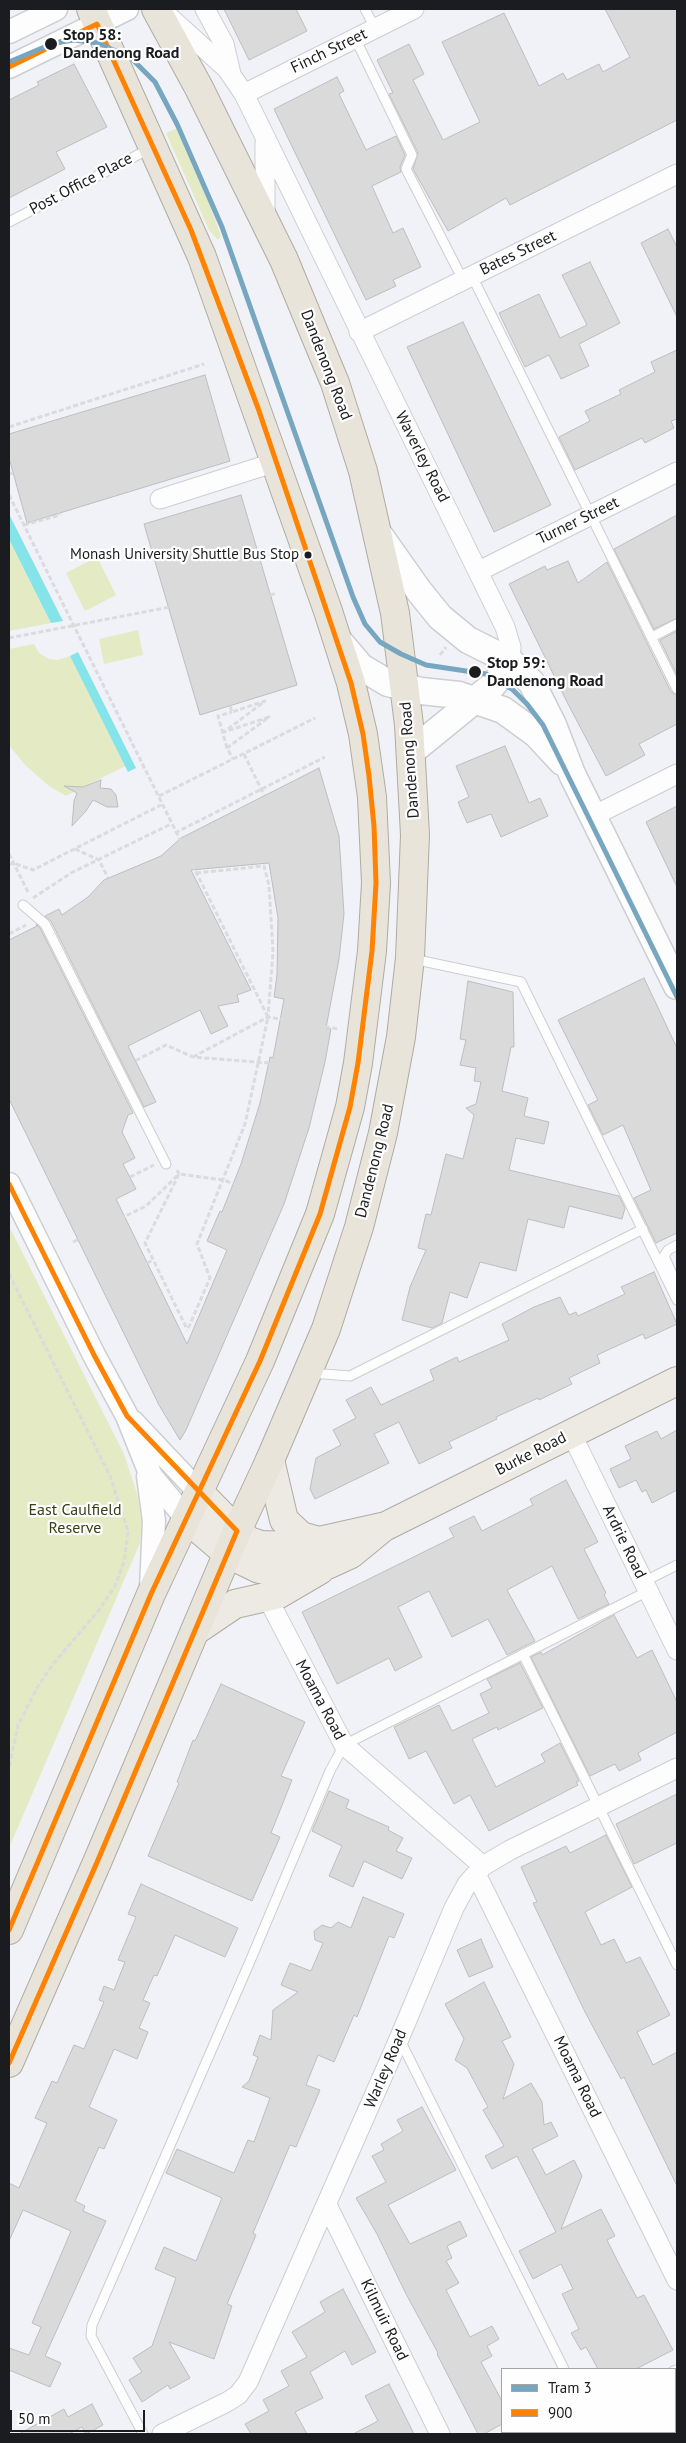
<!DOCTYPE html>
<style>
body{margin:0}
#map{position:relative;width:686px;height:2443px;overflow:hidden;background:#f1f2f7;font-family:"PT Sans",sans-serif}
canvas{display:block}
.frame{position:absolute;inset:0;border:10px solid #1b1c1f;pointer-events:none}
.legend{position:absolute;left:501px;top:2368px;width:175px;height:65px;box-sizing:border-box;background:#fefefe;border:1px solid #a3a4a5;margin:0;padding:6px 9px;list-style:none;font-size:15px;color:#1b1c1f}
.legend li{display:flex;align-items:center;gap:10px;height:25px}
.legend b{width:25px;border:1px solid #a3a4a5}
.scale{position:absolute;left:10px;top:2410px;width:135px;height:22px;box-sizing:border-box;border:2px solid #1b1c1f;border-top:0;padding-left:6px;font-size:15px;line-height:18px;white-space:nowrap;color:#1b1c1f;-webkit-text-stroke:4px #fefefe;paint-order:stroke}
</style>
<div id="map">
<canvas width="686" height="2443"></canvas>
<div class="frame"></div>
<ul class="legend">
<li><b style="height:6px;background:#76a6c0"></b>Tram 3</li>
<li><b style="height:6px;background:#ff8200"></b>900</li>
</ul>
<div class="scale">50 m</div>
</div>
<script>
const ctx = document.querySelector('canvas').getContext('2d');
ctx.lineJoin = 'round';
function fill(path, color) { ctx.fillStyle = color; ctx.fill(path, 'evenodd'); }
const shape = rows => new Path2D(rows.map(r => 'M' + r).join(''));
function trace(path, color, width, dash) { ctx.strokeStyle = color; ctx.lineWidth = width; ctx.lineCap = dash ? 'butt' : 'round'; ctx.setLineDash(dash || []); ctx.stroke(path); }
function label(font, color, halo, rows, align = 'center') {
  ctx.font = font + ' "PT Sans",sans-serif'; ctx.lineWidth = 4.5; ctx.setLineDash([]); ctx.textBaseline = 'middle'; ctx.strokeStyle = halo; ctx.fillStyle = color; for (const [text, x, y, turn = 0] of rows) {
    ctx.save(); ctx.translate(x, y); ctx.rotate((+turn || 0) * Math.PI / 180); ctx.textAlign = isNaN(turn) ? turn : align; if (halo) ctx.strokeText(text, 0, 0); ctx.fillText(text, 0, 0); ctx.restore();
  }
}
fill(shape([
 [176,129,208,201,221,236,219,239,217,239,209,230,166,133],
 [9,539,51,623,9,631],
 [97,557,116,595,85,611,66,573],
 [138,630,143,655,104,664,99,639],
 [34,644,39,653,49,659,58,660,70,656,125,766,66,796,49,786,25,765,9,745,9,649],
 [9,1226,124,1454,138,1497,142,1524,140,1543,9,1848]
]), '#e4eac3');
fill(shape([
 [9,514,63,621,51,623,9,539],
 [78,652,136,768,128,772,70,656]
]), '#85e4e9');
const building = shape([
 [224,9,296,9,307,31,249,60,224,9],
 [605,9,677,9,677,120,510,205,506,198,448,231,413,169,418,153,389,94,393,93,377,60,409,44,424,74,413,80,443,140,480,122,442,42,504,13,539,86,563,73,567,80,599,64,603,72,630,57,605,9],
 [74,64,107,127,56,152,65,169,9,198,9,100,39,85,37,82,74,64],
 [337,77,344,91,339,94,366,150,396,136,405,155,400,167,401,172,372,186,393,233,403,228,421,267,393,280,396,286,366,300,274,109,337,77],
 [668,229,677,247,677,317,641,243,668,229],
 [590,262,620,323,579,344,589,366,561,379,549,355,525,367,499,313,539,294,560,338,587,325,562,275,590,262],
 [463,322,551,505,494,532,407,347,463,322],
 [677,350,677,419,671,421,674,428,645,443,642,438,575,470,559,437,590,421,585,411,621,394,619,390,655,372,651,362,677,350],
 [205,375,230,461,27,523,9,458,9,434,205,375],
 [241,495,297,685,200,715,144,524,241,495],
 [677,515,677,618,654,629,614,549,677,515],
 [568,561,578,583,607,562,671,692,677,695,677,724,639,744,645,755,606,776,568,704,509,584,545,566,547,570,568,561],
 [677,631,677,675,660,640,677,631],
 [505,746,529,803,540,798,548,816,501,837,491,814,467,823,458,802,469,797,456,766,505,746],
 [319,768,339,836,344,914,339,959,326,1028,331,1029,325,1062,309,1128,284,1204,186,1430,180,1440,159,1405,9,1099,9,940,37,926,36,924,40,928,133,1113,128,1115,122,1132,135,1158,123,1164,136,1189,116,1199,187,1344,227,1250,207,1241,220,1211,222,1212,241,1164,260,1103,270,1057,273,1058,284,999,274,997,277,975,278,918,269,863,191,870,251,990,237,995,239,1002,218,1006,228,1026,211,1034,200,1010,128,1046,156,1102,144,1107,51,921,45,916,59,909,62,915,88,897,104,880,161,856,181,838,319,768],
 [101,780,100,788,111,789,116,795,118,807,107,807,93,800,86,811,72,826,74,801,77,793,64,786,83,787,101,780],
 [677,806,677,887,646,822,677,806],
 [644,978,677,1048,677,1233,656,1243,634,1198,651,1190,623,1125,603,1135,588,1105,598,1100,558,1020,644,978],
 [468,981,513,992,514,1047,511,1047,502,1091,528,1098,524,1116,549,1122,544,1144,516,1138,509,1170,619,1196,625,1208,622,1219,569,1206,564,1228,528,1219,516,1271,480,1262,467,1298,450,1292,442,1323,432,1328,402,1320,410,1287,426,1250,418,1248,426,1214,431,1215,446,1154,463,1159,474,1115,466,1108,476,1104,481,1082,474,1081,476,1068,460,1065,466,1040,460,1039,468,981],
 [654,1272,677,1324,645,1339,643,1334,597,1355,600,1363,569,1378,572,1384,539,1400,538,1398,496,1417,497,1419,449,1442,452,1448,419,1464,399,1422,374,1434,389,1463,315,1499,310,1489,316,1458,341,1445,333,1430,356,1418,346,1400,371,1387,381,1405,434,1380,430,1370,457,1357,459,1362,509,1340,502,1324,534,1307,560,1297,569,1315,576,1312,578,1316,625,1294,621,1287,654,1272],
 [677,1430,677,1490,652,1503,646,1490,642,1492,636,1480,619,1488,610,1469,631,1459,625,1446,657,1431,661,1439,677,1430],
 [566,1480,598,1542,584,1549,606,1593,604,1595,609,1604,578,1619,552,1566,507,1590,535,1641,507,1655,488,1619,452,1637,429,1591,398,1607,422,1657,395,1671,389,1658,337,1684,302,1612,454,1537,449,1528,474,1516,482,1531,533,1505,530,1499,566,1480],
 [614,1615,637,1658,652,1650,677,1702,677,1732,638,1753,641,1760,619,1771,615,1764,590,1776,531,1657,541,1652,542,1655,614,1615],
 [520,1663,543,1708,498,1730,497,1727,472,1739,496,1787,545,1762,541,1754,560,1743,579,1781,576,1782,578,1785,489,1831,470,1795,454,1804,426,1751,409,1759,394,1727,439,1705,452,1731,489,1713,480,1694,492,1688,487,1679,520,1663],
 [221,1684,305,1722,281,1776,292,1780,271,1833,280,1837,252,1901,148,1856,179,1783,177,1782,193,1740,195,1741,221,1684],
 [329,1791,349,1800,346,1808,389,1827,388,1830,403,1838,396,1851,412,1858,402,1879,364,1861,353,1887,329,1876,342,1846,312,1831,329,1791],
 [677,1794,677,1843,634,1864,616,1824,677,1794],
 [606,1835,632,1887,585,1912,601,1945,614,1939,626,1963,640,1957,670,2015,637,2032,653,2065,677,2052,677,2186,624,2077,621,2079,585,2012,533,1903,537,1902,521,1867,566,1846,570,1853,606,1835],
 [141,1884,238,1928,225,1957,175,1935,157,1976,154,1975,143,2000,150,2003,139,2028,148,2032,137,2059,114,2049,89,2107,117,2120,104,2149,99,2147,75,2201,85,2206,83,2211,106,2221,45,2356,61,2363,50,2387,9,2370,9,2348,29,2355,41,2327,32,2323,71,2231,23,2210,9,2241,9,2183,19,2188,47,2123,35,2118,52,2081,57,2083,74,2045,84,2049,104,2002,99,2000,104,1986,114,1990,125,1962,118,1960,136,1917,128,1914,141,1884],
 [363,1897,404,1914,394,1938,389,1936,357,2017,354,2015,334,2062,318,2055,306,2085,320,2090,296,2147,290,2145,253,2233,256,2235,227,2304,232,2306,214,2359,169,2342,190,2378,170,2389,168,2385,142,2402,129,2380,142,2372,133,2358,152,2346,176,2278,155,2269,164,2247,196,2261,222,2198,166,2173,177,2149,234,2173,248,2140,254,2142,270,2098,242,2087,249,2081,258,2057,253,2055,260,2035,271,2040,273,2010,298,1992,281,1985,290,1963,311,1971,323,1943,315,1940,314,1931,322,1925,331,1928,338,1922,351,1928,363,1897],
 [481,1939,493,1967,469,1977,457,1950,481,1939],
 [484,1982,511,2037,502,2041,514,2064,503,2099,531,2083,542,2102,544,2125,551,2122,558,2136,532,2149,546,2175,574,2160,582,2176,561,2229,601,2209,615,2236,607,2240,620,2266,637,2298,644,2295,673,2350,636,2369,598,2369,586,2347,581,2350,571,2333,579,2329,562,2294,573,2289,561,2264,533,2279,519,2251,556,2232,517,2156,492,2169,485,2156,504,2146,483,2110,488,2107,467,2068,455,2060,464,2039,445,2004,484,1982],
 [422,2107,456,2170,388,2205,410,2244,460,2221,467,2236,447,2246,452,2258,446,2261,459,2283,446,2290,470,2337,492,2326,499,2339,487,2346,492,2356,481,2362,502,2401,502,2424,484,2434,478,2434,437,2354,438,2353,405,2292,377,2234,356,2198,386,2182,372,2156,384,2150,381,2144,403,2131,397,2120,422,2107],
 [343,2289,376,2352,352,2365,345,2351,310,2372,323,2398,295,2412,307,2434,251,2434,245,2424,269,2411,263,2400,289,2386,281,2371,307,2357,292,2332,325,2312,320,2302,343,2289],
 [389,2384,414,2434,353,2434,378,2421,365,2396,389,2384],
 [92,2404,103,2425,86,2434,82,2427,69,2434,19,2434,64,2409,68,2417,92,2404]
]);
fill(building, '#dadada');
trace(building, '#bebdbe', 1);
const service = shape([
 [365,9,375,28],
 [355,38,412,155,406,169,463,280],
 [9,222,151,148],
 [472,276,677,689],
 [652,637,677,624],
 [23,905,45,924,166,1164],
 [413,959,521,982,677,1300],
 [677,1245,668,1250,664,1256,677,1285],
 [310,1373,350,1376,643,1229],
 [643,1582,677,1565],
 [523,1654,677,1965],
 [400,2040,564,2369],
 [143,2434,91,2336,92,2325,251,1959,330,1771,344,1745,648,1591]
]);
const minor = shape([
 [205,9,224,44,231,74],
 [165,13,227,69,244,94,505,627,511,647,510,661],
 [244,94,414,9],
 [265,142,265,214],
 [359,332,677,174],
 [160,499,276,462],
 [479,571,677,472],
 [593,816,677,774],
 [571,1433,677,1650],
 [267,1597,344,1745,483,1866],
 [476,1874,677,2280],
 [327,2205,440,2434],
 [675,2376,677,2375],
 [162,2434,227,2402,238,2395,248,2382,399,2039,454,1908,467,1884,483,1866,510,1850,677,1768],
 [554,2434,559,2432]
]);
const tertiary = shape([
 [9,32,56,9],
 [9,67,127,9],
 [9,1184,94,1355,127,1416,151,1476,186,1518],
 [133,1422,199,1492],
 [148,1476,154,1521,151,1588]
]);
const secondary = shape([
 [378,533,419,591,440,617,468,640,510,661,532,683,553,725,572,774,677,986],
 [338,640,361,667,388,683,421,691,459,695,503,710,536,734,562,762],
 [411,752,492,686,505,671,510,661]
]);
const primary = shape([
 [270,1460,284,1520,301,1536,322,1542],
 [199,1492,237,1531,249,1541,261,1545,297,1546,382,1527],
 [186,1518,228,1554,259,1569,280,1572,327,1565,351,1554,384,1527,677,1381],
 [195,1631,235,1604,279,1594,320,1570]
]);
const trunk = shape([
 [9,1930,151,1594,260,1361,320,1214,350,1107,358,1063,372,951,376,883,372,797,363,734,351,683,328,611,202,257,91,9],
 [9,2063,98,1860,237,1531,270,1460,326,1329,359,1227,383,1133,401,1037,410,958,415,835,409,725,395,613,363,471,335,383,284,260,199,88,156,9]
]);
trace(service, '#cdced2', 11);
trace(minor, '#cdced2', 21);
trace(tertiary, '#cdced2', 25);
trace(secondary, '#cdced2', 29);
trace(primary, '#b0aba2', 30);
trace(trunk, '#b0aba2', 30);
trace(shape([
 [145,48,150,43],
 [9,427,204,364],
 [9,474,13,473],
 [9,495,268,1017,245,1124,197,1244,210,1278,187,1331],
 [24,525,60,515,59,513],
 [270,595,277,593],
 [9,638,170,607],
 [440,655,446,647],
 [230,706,232,712,265,701,224,732,269,717,227,748,233,759],
 [227,748,218,716,232,712],
 [244,754,264,795],
 [159,796,315,718],
 [175,833,325,757],
 [75,849,99,860,108,878],
 [9,854,29,894],
 [9,865,13,863,33,870,161,805],
 [196,873,264,866,269,885,273,952,268,1016],
 [33,898,71,873,171,824],
 [9,934,26,925],
 [193,1057,268,1017,339,1029],
 [129,1064,166,1045,193,1057,269,1063],
 [130,1177,154,1165],
 [73,1242,146,1206,179,1174,177,1170],
 [147,1263,153,1260],
 [9,1274,110,1476,128,1531,124,1562,115,1586,99,1610,53,1664,37,1688,18,1725,9,1768],
 [186,1327,145,1243,179,1174,224,1180,233,1184]
]), '#dadbdd', 3, [5, 2.5]);
trace(service, '#fdfdfe', 9);
trace(minor, '#fdfdfe', 19);
trace(tertiary, '#fdfdfe', 22);
trace(secondary, '#fdfdfe', 26);
trace(primary, '#edeae3', 28);
trace(trunk, '#e8e4da', 28);
trace(shape([
 [9,67,97,24,191,230,258,408,351,683,363,734,369,776,374,826,376,883,372,951,358,1063,350,1107,320,1214,260,1361,151,1594,9,1930],
 [9,1184,94,1355,127,1416,237,1531,98,1860,9,2063]
]), '#ff8200', 5);
trace(shape([
 [9,62,54,43,74,40,98,43,131,58,155,82,177,124,222,227,353,597,365,624,380,642,401,654,426,665,486,674,512,689,527,704,543,725,677,997]
]), '#76a6c0', 5);
for (const [x, y, r, color] of [
 [51,44,7,"#1b1c1f"],
 [308,555,4.5,"#1b1c1f"],
 [475,672,7,"#1b1c1f"]
]) { const dot = new Path2D(); dot.arc(x, y, r, 0, 2 * Math.PI); ctx.fillStyle = color; ctx.fill(dot); trace(dot, '#fefefe', 2); }
label('15px', '#1b1c1f', '#fefefe', [
 ["Monash University Shuttle Bus Stop",299,555]
], 'right');
label('bold 16px', '#1b1c1f', '#fefefe', [
 ["Stop 58:",63,35],
 ["Dandenong Road",63,53],
 ["Stop 59:",487,663],
 ["Dandenong Road",487,681]
], 'left');
label('16px', '#1b1c1f', '#fefefe', [
 ["Finch Street",329,51,-26],
 ["Post Office Place",81,184,-28],
 ["Bates Street",518,253,-26],
 ["Dandenong Road",326,365,69],
 ["Waverley Road",422,457,63],
 ["Turner Street",578,521,-26],
 ["Dandenong Road",410,760,-94],
 ["Dandenong Road",375,1161,-76],
 ["Burke Road",531,1454,-27],
 ["Ardrie Road",624,1542,64],
 ["Moama Road",320,1700,62],
 ["Warley Road",386,2069,-67],
 ["Moama Road",577,2077,64],
 ["Kilmuir Road",384,2320,64]
]);
label('16px', '#3a3e17', '#fefefe', [
 ["East Caulfield",75,1510],
 ["Reserve",75,1528]
]);
</script>
